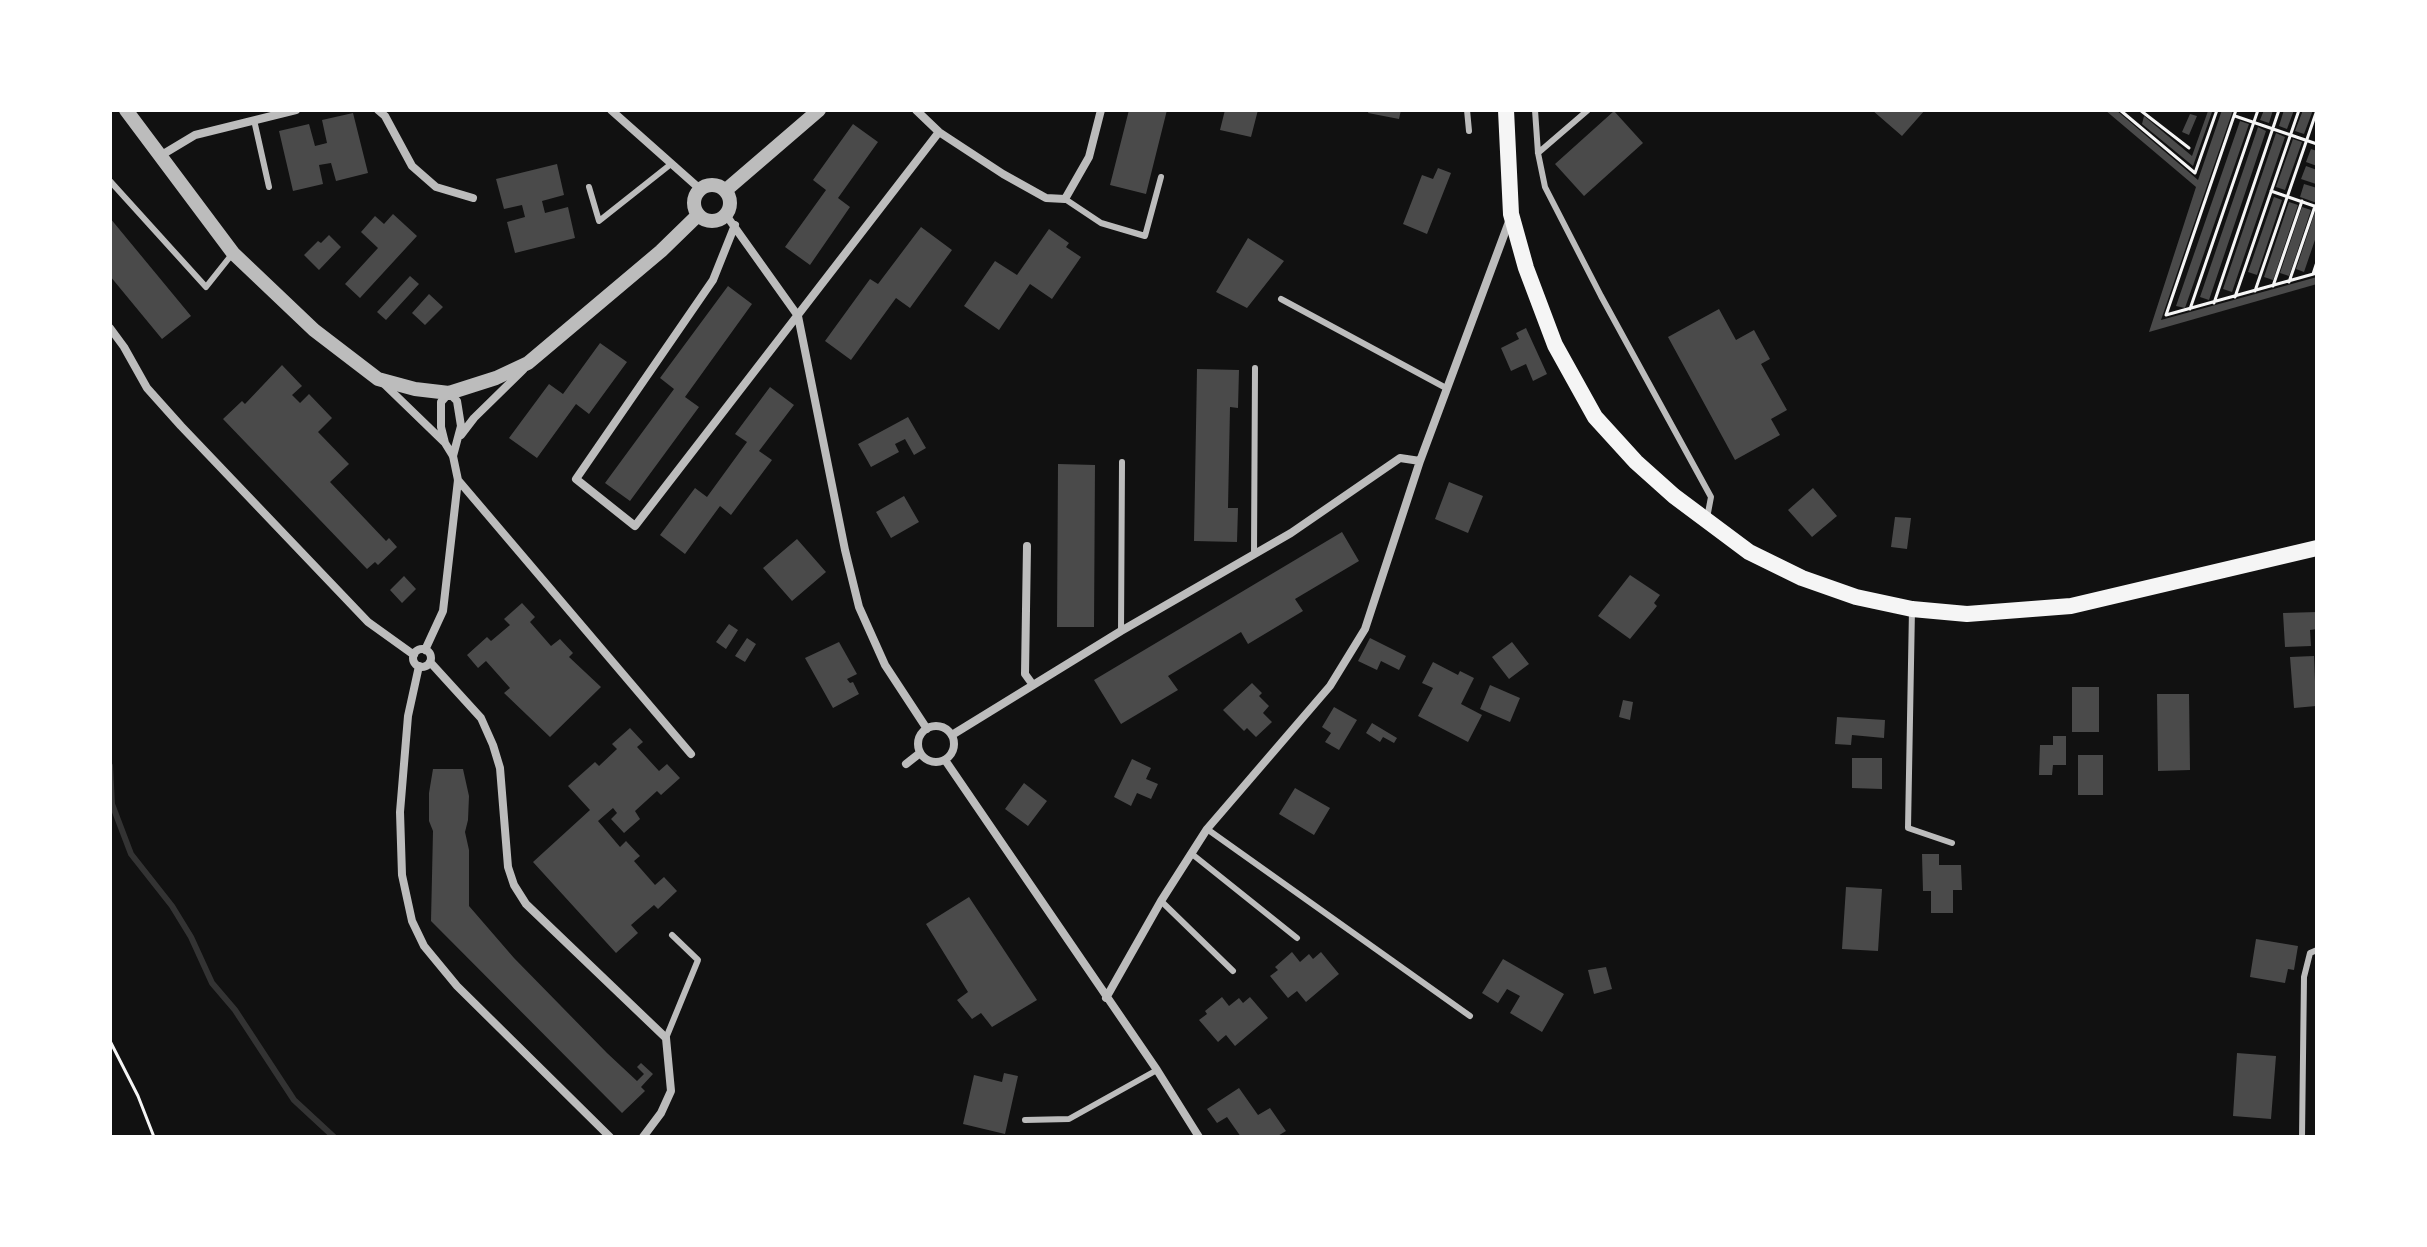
<!DOCTYPE html>
<style>
body{margin:0}
#map{position:relative;width:2427px;height:1247px;overflow:hidden;background:#111;font-family:"Noto Sans",sans-serif}
canvas{display:block}
.frame{position:absolute;inset:0;border:112px solid #fff;pointer-events:none}
</style>
<div id="map">
<canvas width="2427" height="1247"></canvas>
<div class="frame"></div>
</div>
<script>
const ctx = document.querySelector('canvas').getContext('2d');
ctx.lineJoin = 'round';
const shape = rows => new Path2D(rows.map(r => 'M' + r).join(''));
function trace(path, color, width, dash) { ctx.strokeStyle = color; ctx.lineWidth = width; ctx.lineCap = dash ? 'butt' : 'round'; ctx.setLineDash(dash || []); ctx.stroke(path); }
function fill(path, color) { ctx.fillStyle = color; ctx.fill(path, 'evenodd'); }
trace(shape([
 [110,766,112,804,131,854,172,906,191,937,212,983,235,1010,294,1100,334,1137]
]), '#333', 6);
fill(shape([
 [1129,110,1167,110,1146,194,1110,185],
 [1225,110,1258,110,1251,137,1220,130],
 [1369,110,1401,110,1399,119,1368,113],
 [1872,110,1925,110,1902,136],
 [2105,110,2116,110,2198,180,2222,110,2233,110,2161,320,2317,277,2317,284,2149,332,2196,187],
 [2264,110,2273,110,2269,123,2260,120],
 [2284,110,2294,110,2287,129,2279,126],
 [2303,110,2313,110,2304,134,2295,131],
 [1614,111,1643,143,1584,196,1555,164],
 [2208,111,2212,112,2193,166,2142,124,2144,116,2192,156],
 [353,113,368,173,336,181,331,163,319,165,323,184,293,191,279,131,309,124,315,146,327,143,322,120],
 [2190,114,2197,116,2189,135,2182,132],
 [2240,121,2249,124,2185,308,2176,306],
 [853,124,878,142,838,198,850,207,810,265,785,247,826,190,813,180],
 [2258,127,2266,131,2209,300,2200,297],
 [2276,133,2285,137,2232,292,2223,289],
 [2293,139,2302,142,2285,190,2276,187],
 [2311,149,2317,151,2317,166,2306,162],
 [557,164,564,195,542,201,545,213,568,207,575,238,515,253,507,222,525,217,522,205,504,209,496,179],
 [2306,166,2317,170,2316,184,2301,179],
 [1438,168,1451,173,1427,234,1403,224,1422,175,1433,179],
 [2304,184,2317,188,2317,203,2300,197],
 [2274,197,2282,200,2257,275,2248,272],
 [2289,202,2298,205,2273,280,2264,277],
 [2317,206,2317,234,2304,272,2296,269],
 [2302,207,2311,210,2289,276,2280,273],
 [393,214,417,236,360,298,345,284,378,248,361,232,375,216,384,224],
 [110,218,191,316,162,339,110,276],
 [921,227,952,250,910,308,896,298,851,360,825,341,870,279,878,284],
 [1049,229,1069,243,1066,247,1081,257,1052,299,1030,284,999,330,964,306,995,261,1017,275],
 [329,235,341,247,319,270,304,255,318,241,321,243],
 [1248,238,1284,261,1247,308,1216,292],
 [410,276,419,284,386,320,377,312],
 [728,286,752,304,685,397,699,407,630,501,605,483,674,389,660,378],
 [429,294,443,307,425,325,412,313],
 [1719,309,1736,340,1754,330,1770,359,1761,364,1787,410,1771,419,1780,435,1735,460,1668,337],
 [1526,328,1547,374,1533,381,1526,364,1511,371,1501,348,1519,339,1516,333],
 [600,343,627,362,589,414,576,404,537,458,509,438,549,384,563,394],
 [282,365,302,386,292,395,300,403,309,394,332,418,318,432,349,464,330,482,386,541,389,538,397,547,378,565,375,562,367,569,223,419,242,401,245,404],
 [1197,369,1239,370,1238,408,1230,407,1228,508,1238,508,1237,542,1194,541],
 [770,387,794,405,759,451,772,460,731,515,720,506,685,554,660,535,695,488,707,497,747,442,735,434],
 [908,417,926,448,914,455,905,439,895,444,899,452,871,467,858,444],
 [1058,464,1095,465,1094,627,1057,627],
 [1449,482,1483,496,1468,533,1435,519],
 [1813,488,1837,516,1812,537,1788,510],
 [904,496,919,522,891,538,876,512],
 [1895,517,1911,518,1907,549,1891,547],
 [1342,532,1359,561,1295,599,1303,611,1248,644,1241,632,1168,676,1178,690,1121,724,1094,680],
 [797,539,826,572,792,601,763,568],
 [1630,575,1660,595,1654,603,1657,606,1630,639,1598,616],
 [404,576,416,589,402,603,390,590],
 [522,603,535,617,530,622,551,646,560,639,573,653,569,657,601,687,550,737,504,693,510,688,486,661,478,668,467,655,487,637,491,641,510,625,504,619],
 [2317,612,2317,629,2310,630,2311,646,2285,647,2283,613],
 [729,624,738,630,726,649,716,642],
 [747,638,756,644,745,662,735,656],
 [1370,638,1406,656,1399,670,1381,661,1377,670,1358,661],
 [839,642,857,674,847,679,850,683,853,682,859,694,833,708,805,658],
 [1512,642,1529,664,1509,679,1492,657],
 [2314,656,2316,706,2294,708,2290,657],
 [1433,662,1458,675,1460,671,1474,678,1461,704,1482,715,1468,742,1418,716,1433,688,1422,683],
 [1252,683,1262,693,1259,696,1269,706,1263,713,1272,722,1256,737,1247,728,1244,731,1223,710],
 [1490,685,1520,698,1510,722,1480,709],
 [2072,687,2099,687,2099,732,2072,732],
 [2157,694,2189,694,2190,770,2158,771],
 [1623,700,1633,702,1630,720,1619,717],
 [1334,707,1357,720,1339,750,1325,742,1331,733,1322,727],
 [1837,717,1885,720,1884,738,1852,735,1851,745,1835,744],
 [1372,723,1397,738,1394,743,1383,737,1380,742,1366,733],
 [630,728,643,742,637,747,659,771,667,764,680,778,661,795,657,791,635,811,640,819,624,833,611,819,617,813,613,808,598,821,620,847,626,841,640,856,634,861,655,885,664,877,677,891,658,909,654,905,631,925,638,933,616,953,533,862,590,810,568,786,595,762,599,766,617,749,612,744],
 [2053,736,2066,736,2066,765,2053,765,2052,775,2039,775,2040,745,2053,745],
 [2078,755,2103,755,2103,795,2078,795],
 [1852,758,1882,758,1882,789,1852,788],
 [1132,759,1151,768,1146,779,1158,784,1151,799,1137,793,1131,806,1114,797],
 [433,769,463,769,469,796,468,820,465,832,469,850,469,906,514,958,607,1053,637,1081,644,1074,637,1067,641,1063,653,1074,641,1087,645,1091,622,1113,431,921,433,831,429,821,429,793],
 [1024,783,1047,801,1028,826,1005,809],
 [1295,788,1330,808,1314,835,1279,814],
 [1922,854,1939,854,1939,865,1961,865,1962,890,1953,890,1953,913,1931,913,1931,891,1923,891],
 [1846,887,1882,889,1878,951,1842,949],
 [969,897,1037,1000,992,1027,981,1013,972,1019,957,1000,968,992,926,924],
 [2256,939,2298,946,2294,970,2288,969,2285,983,2250,977],
 [1292,952,1300,962,1309,954,1313,959,1321,952,1339,974,1306,1002,1297,991,1288,998,1270,976,1278,970,1275,967],
 [1503,959,1564,994,1542,1032,1510,1013,1520,996,1507,989,1498,1003,1482,993],
 [1606,967,1612,989,1594,994,1588,970],
 [1222,997,1229,1006,1239,998,1243,1003,1250,997,1268,1018,1235,1046,1226,1035,1218,1042,1199,1020,1207,1014,1205,1011],
 [2237,1053,2276,1056,2271,1119,2233,1116],
 [1004,1073,1018,1076,1005,1134,963,1124,974,1075,1002,1082],
 [1239,1088,1258,1115,1270,1108,1286,1131,1276,1137,1241,1137,1227,1117,1217,1123,1207,1109]
]), '#4a4a4a');
trace(shape([
 [2120,110,2195,173,2217,110],
 [2140,110,2189,148],
 [2235,116,2317,144],
 [2271,191,2317,207],
 [2313,274,2317,262],
 [2289,282,2315,206],
 [2273,286,2302,201],
 [2255,291,2317,110],
 [2235,297,2299,110],
 [2214,303,2279,110],
 [2190,309,2258,110],
 [2166,315,2236,110],
 [2166,315,2317,273],
 [110,1041,138,1096,154,1137]
]), '#f5f5f5', 3);
trace(shape([
 [1467,110,1469,131],
 [1535,110,1538,153,1545,187,1601,296,1711,497,1707,518],
 [254,120,269,187],
 [1538,153,1588,110],
 [110,181,206,287,233,253],
 [589,187,599,221,671,164],
 [1065,199,1101,223,1145,236,1161,177],
 [1281,299,1446,388],
 [1254,554,1255,368],
 [1912,609,1908,828,1952,843],
 [1121,631,1122,462],
 [1207,829,1470,1016],
 [1192,854,1297,938],
 [1161,901,1233,971],
 [666,1038,698,960,672,935],
 [1025,1120,1069,1119,1157,1070],
 [2302,1137,2304,977,2310,953,2317,950]
]), '#bcbcbc', 6);
trace(shape([
 [378,110,385,116,412,166,436,187,473,198],
 [611,110,700,189],
 [916,110,939,132,1003,174,1046,198,1065,199,1089,157,1101,110],
 [160,156,195,135,296,110],
 [726,215,798,316,845,550,859,607,885,665,927,729],
 [735,225,713,280,576,479,635,526,939,132],
 [110,328,124,347,147,388,181,426,368,622,414,655],
 [382,382,444,442],
 [461,435,474,418,523,370],
 [458,480,691,754],
 [1027,546,1025,674,1033,685],
 '413 658a9 9 0 1 1 18 0a9 9 0 1 1-18 0Z',
 [425,650,443,611,458,480,453,456,445,443,441,427,441,402,449,393,457,401,461,426,453,456],
 [430,662,481,718,493,745,500,768,508,867,514,885,526,904,666,1038,671,1091,661,1113,643,1137],
 [419,666,408,716,400,812,402,875,412,921,424,946,457,986,610,1137],
 '918 744a18 18 0 1 1 36 0a18 18 0 1 1-36 0Z',
 [952,735,1121,631,1291,533,1400,458,1420,461],
 [945,760,1157,1070,1199,1137],
 [906,764,920,753],
 [1106,998,1161,901,1207,829,1330,686,1365,629,1420,461,1510,219]
]), '#bcbcbc', 8);
trace(shape([
 [126,110,233,253,314,330,378,379,415,389,449,393,496,378,528,363,661,251,698,215],
 '694 203a18 18 0 1 1 36 0a18 18 0 1 1-36 0Z',
 [726,190,819,110]
]), '#bcbcbc', 14);
trace(shape([
 [1506,110,1511,214,1526,268,1555,345,1595,417,1636,462,1674,496,1749,552,1802,578,1856,597,1912,609,1967,614,2071,606,2317,548]
]), '#f5f5f5', 16);
</script>
